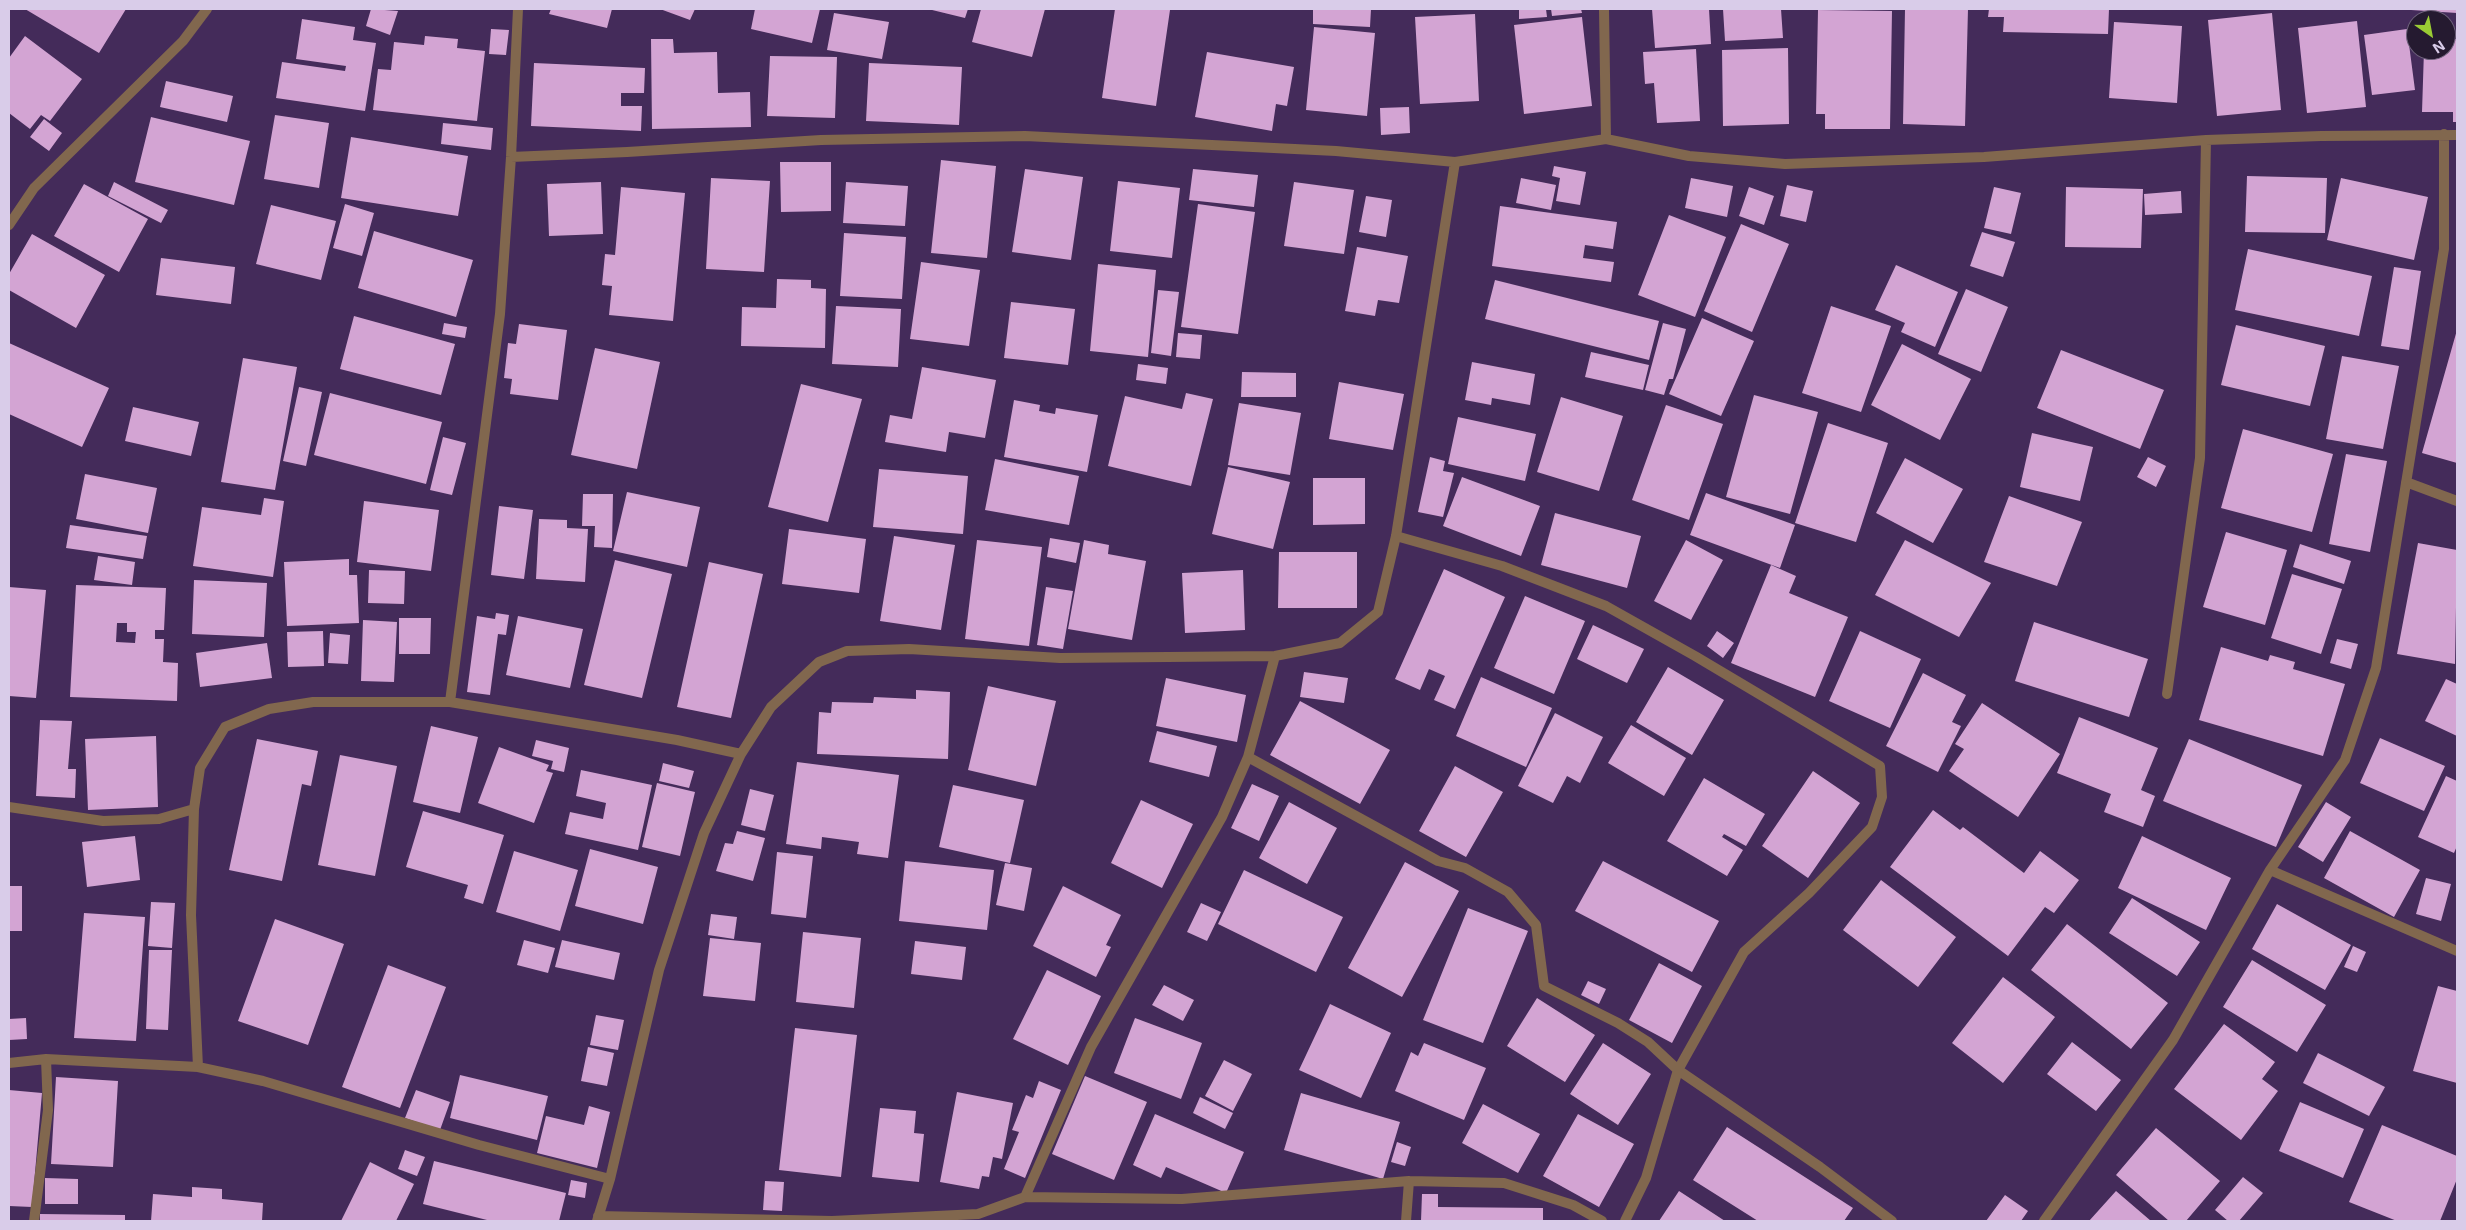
<!DOCTYPE html>
<style>
body{margin:0}
#map{position:relative;width:2466px;height:1230px;overflow:hidden;background:#442b5a;font-family:Inter,sans-serif}
canvas{display:block}
.frame{position:absolute;inset:0;border:10px solid #d9cce9;pointer-events:none}
.north{position:absolute;left:2406px;top:10px;width:50px;height:50px;box-sizing:border-box;background:#251a30;border:1px solid #6d617a;border-radius:50%;rotate:147deg;font-size:14px;font-weight:700;line-height:20px;text-align:center;color:#d9cce9}
.north::after{content:'';display:block;margin:auto;width:18px;height:22px;background:#9acb34;clip-path:polygon(50% 0,100% 100%,50% 72%,0 100%)}
</style>
<div id="map">
<canvas width="2466" height="1230"></canvas>
<div class="frame"></div>
<div class="north">N</div>
</div>
<script>
const ctx = document.querySelector('canvas').getContext('2d');
ctx.lineJoin = 'round';
function fill(path, color) { ctx.fillStyle = color; ctx.fill(path, 'evenodd'); }
const shape = rows => new Path2D(rows.map(r => 'M' + r).join(''));
function trace(path, color, width, dash) { ctx.strokeStyle = color; ctx.lineWidth = width; ctx.lineCap = dash ? 'butt' : 'round'; ctx.setLineDash(dash || []); ctx.stroke(path); }
fill(shape([
 [25,9,126,9,99,53],
 [371,9,398,11,390,35,366,26],
 [551,9,612,9,607,28,549,14],
 [660,9,695,9,690,20],
 [755,9,820,9,812,43,751,29],
 [928,9,968,9,965,18],
 [981,9,1045,9,1032,57,972,42],
 [1115,9,1170,10,1156,106,1102,98],
 [1313,9,1371,9,1370,27,1313,24],
 [1519,9,1546,9,1547,17,1519,19],
 [1551,9,1581,9,1582,13,1552,16],
 [1652,9,1709,9,1711,44,1655,48],
 [1723,9,1781,9,1783,38,1725,41],
 [1905,9,1968,9,1965,126,1903,124],
 [1989,9,2109,9,2108,34,2003,32,2004,17,1988,17],
 [2411,9,2457,9,2457,13,2411,10],
 [1818,10,1892,11,1890,129,1825,129,1825,114,1816,114],
 [834,13,889,22,882,59,827,50],
 [2272,13,2281,110,2217,116,2208,20],
 [1475,14,1479,101,1420,104,1415,17],
 [1582,17,1592,106,1524,114,1514,25],
 [302,19,355,27,353,40,376,43,365,111,276,98,282,62,345,71,346,66,296,59],
 [2357,21,2366,107,2307,113,2298,28],
 [2114,22,2182,26,2177,103,2109,98],
 [1314,27,1375,33,1367,116,1306,110],
 [491,29,509,30,506,55,489,54],
 [2407,29,2415,90,2372,95,2364,35],
 [25,36,82,79,50,121,41,115,30,129,9,113,9,58],
 [425,36,458,39,457,48,485,51,477,121,373,110,378,69,391,70,394,42,424,45],
 [651,39,673,39,674,53,717,52,718,93,750,92,751,127,652,129],
 [2446,39,2457,39,2457,122,2453,122,2453,112,2422,112,2424,50,2446,50],
 [1788,48,1789,124,1723,126,1722,50],
 [1696,49,1700,121,1657,123,1654,83,1645,84,1643,52],
 [1207,52,1294,67,1287,106,1276,104,1272,131,1195,117],
 [770,56,837,57,835,118,767,116],
 [534,63,645,68,644,93,621,93,621,106,642,106,641,131,531,126],
 [869,63,962,67,959,125,866,121],
 [166,81,233,96,227,122,160,107],
 [1409,107,1410,133,1381,135,1380,108],
 [275,115,329,123,319,188,264,179],
 [151,117,250,141,234,205,135,182],
 [44,119,62,133,49,151,30,137],
 [443,123,493,128,491,150,441,144],
 [351,137,468,156,458,216,341,198],
 [941,160,996,166,987,258,931,253],
 [780,162,831,162,831,211,781,212],
 [1554,166,1586,172,1580,205,1556,201,1560,178,1552,176],
 [1025,169,1083,177,1071,260,1012,252],
 [1193,169,1258,175,1254,207,1189,200],
 [2247,176,2327,178,2325,233,2245,232],
 [711,178,770,181,764,272,706,269],
 [1521,178,1556,185,1551,210,1516,203],
 [1691,178,1733,186,1727,217,1685,208],
 [2341,178,2428,197,2414,260,2327,240],
 [1118,181,1180,188,1172,258,1110,251],
 [114,182,168,210,161,223,108,196],
 [601,182,603,234,549,236,547,184],
 [846,182,908,186,905,226,843,223],
 [1294,182,1354,190,1344,254,1284,246],
 [84,184,148,219,119,272,54,236],
 [1787,185,1813,191,1806,222,1780,216],
 [621,187,685,193,673,321,609,315,612,286,602,285,605,254,615,255],
 [1749,187,1774,196,1764,225,1739,216],
 [1994,187,2021,193,2011,234,1984,228],
 [2066,187,2143,189,2141,248,2065,247],
 [2181,191,2182,213,2145,215,2144,194],
 [1366,196,1392,200,1386,237,1359,232],
 [345,204,374,213,362,256,333,248],
 [1198,204,1255,212,1238,334,1181,327],
 [271,205,336,221,321,280,256,264],
 [1500,206,1617,222,1613,249,1585,245,1583,258,1614,262,1611,282,1492,266],
 [1669,215,1726,237,1695,317,1638,295],
 [1741,224,1789,244,1752,332,1704,311],
 [374,231,473,260,456,317,358,288],
 [1982,232,2015,242,2003,277,1970,266],
 [844,233,906,237,902,299,840,296],
 [32,234,105,275,76,328,9,290,9,274],
 [1357,247,1408,256,1399,303,1378,300,1375,316,1345,311],
 [2248,249,2372,276,2359,336,2235,310],
 [161,258,235,267,231,304,156,295],
 [921,262,980,270,969,346,910,339],
 [1098,264,1156,270,1148,357,1090,351],
 [1896,265,1958,292,1935,347,1901,332,1905,323,1875,310],
 [2394,267,2421,271,2409,350,2381,346],
 [777,279,811,280,811,288,826,289,825,348,741,346,742,307,776,308],
 [1495,280,1659,321,1649,360,1485,319],
 [1966,289,2008,307,1981,372,1938,354],
 [1158,290,1179,292,1171,356,1151,353],
 [1011,302,1075,309,1068,365,1004,358],
 [836,306,901,309,898,367,832,364],
 [1831,306,1891,326,1861,412,1802,393],
 [354,316,455,344,441,395,340,369],
 [1702,318,1754,341,1721,416,1669,394],
 [444,323,467,327,465,338,442,334],
 [1663,323,1686,329,1673,379,1669,379,1664,395,1645,390],
 [519,324,567,330,558,400,510,394,512,379,504,378,508,343,516,344],
 [2236,325,2325,346,2310,406,2221,385],
 [2457,330,2457,463,2422,453],
 [1178,333,1202,335,1200,359,1176,357],
 [9,343,109,388,82,447,9,414],
 [1902,344,1971,379,1940,440,1871,405],
 [595,348,660,362,637,469,571,455],
 [2061,350,2164,390,2140,449,2037,408],
 [1591,352,1649,365,1643,390,1585,377],
 [2342,356,2399,366,2383,449,2326,439],
 [243,358,297,367,275,490,221,482],
 [1472,362,1535,374,1530,405,1492,398,1491,405,1465,400],
 [1138,364,1168,368,1166,384,1136,380],
 [922,367,996,380,985,438,949,432,946,452,885,442,890,415,912,419],
 [1242,372,1296,373,1296,397,1241,397],
 [1339,382,1404,394,1393,450,1329,439],
 [801,384,862,399,828,522,768,507],
 [299,387,322,392,306,466,283,461],
 [330,393,442,422,426,484,314,455],
 [1186,393,1213,399,1191,486,1108,466,1125,396,1182,409],
 [1754,395,1818,412,1790,514,1726,497],
 [1561,397,1623,416,1599,491,1537,472],
 [1014,400,1040,405,1039,411,1055,414,1056,408,1098,415,1087,472,1004,457],
 [1239,403,1301,413,1290,475,1228,465],
 [1666,405,1723,424,1689,520,1632,500],
 [133,407,199,422,191,456,125,441],
 [1458,417,1536,434,1525,481,1448,464],
 [1828,423,1888,443,1856,542,1795,523],
 [2243,429,2333,454,2312,532,2221,508],
 [2032,433,2093,447,2080,501,2020,487],
 [443,437,466,443,452,495,430,490],
 [2346,454,2387,461,2370,552,2329,544],
 [1430,457,1445,461,1443,471,1454,473,1443,517,1418,512],
 [2148,457,2166,466,2156,487,2137,477],
 [1905,458,1963,489,1933,543,1876,513],
 [995,459,1079,476,1069,525,985,510],
 [1228,467,1290,482,1273,549,1212,534],
 [879,469,968,476,963,534,873,527],
 [85,474,157,488,148,533,76,519],
 [1462,477,1540,506,1521,556,1443,526],
 [1313,478,1365,478,1365,524,1313,525],
 [627,492,700,507,687,567,613,551],
 [1706,493,1795,525,1780,568,1690,535],
 [583,494,613,494,612,548,594,547,595,526,582,526],
 [2009,496,2082,522,2057,586,1984,562],
 [264,498,284,501,273,577,193,566,202,507,261,515],
 [364,501,439,510,431,571,357,562],
 [499,506,533,510,524,579,491,575],
 [1555,513,1641,536,1627,588,1541,565],
 [539,519,567,520,567,528,588,529,585,582,536,579],
 [70,525,147,536,143,559,66,548],
 [789,529,866,539,859,593,782,584],
 [2226,532,2287,550,2265,625,2203,607],
 [894,536,955,545,941,630,880,621],
 [1050,538,1080,543,1076,563,1047,557],
 [977,540,1042,547,1029,646,965,639],
 [1084,540,1109,545,1108,554,1146,561,1132,640,1068,629],
 [1686,540,1723,560,1691,620,1654,601],
 [1905,540,1991,583,1959,637,1875,595],
 [2418,543,2457,550,2455,664,2397,654],
 [2300,544,2351,561,2344,584,2293,567],
 [1279,552,1357,552,1357,608,1278,608],
 [98,556,135,562,132,585,94,580],
 [349,559,349,575,357,575,359,623,287,626,284,562],
 [615,560,672,574,642,698,584,685],
 [709,562,763,574,731,718,677,707],
 [1771,565,1796,576,1789,593,1848,617,1815,697,1731,663],
 [1444,569,1505,597,1455,709,1434,700,1445,676,1429,669,1420,690,1395,679],
 [369,570,405,571,404,604,368,603],
 [1243,570,1245,630,1185,633,1182,573],
 [2292,574,2342,589,2321,654,2271,638],
 [194,580,267,583,264,637,192,634],
 [76,585,166,588,164,630,155,630,155,639,164,639,163,662,178,663,177,701,70,697],
 [117,623,127,623,127,632,136,632,135,643,116,642],
 [9,587,46,590,36,698,9,696],
 [1046,587,1073,591,1063,649,1037,645],
 [1525,596,1585,621,1554,694,1494,668],
 [496,613,509,615,506,635,498,634,490,695,467,692,477,616,495,619],
 [518,616,583,629,570,688,506,675],
 [399,618,431,618,430,654,399,654],
 [363,620,397,622,394,682,361,681],
 [2034,622,2148,659,2129,717,2015,681],
 [1593,625,1644,649,1627,683,1577,659],
 [323,631,324,666,288,667,287,632],
 [1717,631,1734,643,1723,658,1707,646],
 [1860,631,1921,659,1890,728,1829,701],
 [330,633,350,635,348,664,328,663],
 [2337,639,2358,644,2351,669,2330,663],
 [267,643,272,678,200,687,196,653],
 [2221,647,2268,661,2270,655,2295,662,2293,669,2345,684,2323,756,2199,720],
 [1668,667,1724,700,1692,755,1636,722],
 [1304,672,1348,678,1344,703,1300,697],
 [1923,673,1966,695,1952,722,1961,726,1938,772,1886,746],
 [1481,677,1552,708,1526,767,1456,736],
 [1166,678,1246,695,1237,742,1156,726],
 [2446,679,2457,684,2457,736,2425,721],
 [988,686,1056,701,1036,786,968,770],
 [916,690,950,692,948,759,817,754,819,712,831,713,832,702,873,703,874,697,916,699],
 [1300,701,1390,750,1360,804,1270,755],
 [1982,703,2060,754,2018,817,1949,771,1964,749,1955,744],
 [1555,713,1603,737,1580,783,1567,776,1553,803,1518,786],
 [2079,717,2158,748,2141,790,2155,796,2143,827,2104,812,2111,794,2057,773],
 [40,720,72,721,68,769,76,769,75,798,36,796],
 [1631,725,1686,758,1664,796,1608,763],
 [431,726,478,737,460,813,413,802],
 [1157,731,1217,746,1209,777,1149,762],
 [156,736,158,807,88,810,85,739],
 [2380,738,2445,766,2424,811,2360,783],
 [257,739,318,751,311,786,302,784,282,881,229,870],
 [2189,739,2302,785,2276,847,2163,801],
 [536,740,569,748,564,772,551,769,553,761,532,756],
 [499,747,549,765,546,771,553,773,534,823,478,803],
 [340,755,397,766,375,876,318,865],
 [797,762,899,775,888,858,857,854,859,842,822,837,821,849,786,844],
 [663,763,694,771,689,788,659,781],
 [1455,766,1503,792,1466,857,1419,831],
 [581,770,652,785,638,850,565,834,570,812,603,819,606,803,576,796],
 [1813,771,1860,803,1808,878,1762,846],
 [2446,776,2457,781,2457,846,2454,853,2418,837],
 [1704,778,1765,814,1746,846,1724,834,1722,837,1743,850,1727,876,1667,841],
 [657,783,695,792,680,856,642,847],
 [1252,784,1279,796,1259,841,1231,828],
 [953,785,1024,800,1010,863,939,847],
 [750,789,774,795,765,831,741,825],
 [1141,800,1193,824,1162,888,1111,863],
 [1289,802,1337,828,1307,884,1259,858],
 [2326,802,2351,817,2323,862,2298,847],
 [1933,810,1960,830,1963,827,2024,873,2040,851,2079,880,2054,913,2045,907,2008,956,1890,867],
 [423,811,504,835,483,904,464,898,468,885,406,867],
 [737,831,765,838,753,881,716,871,725,843,733,844],
 [2350,831,2420,870,2394,917,2324,878],
 [135,836,140,880,87,887,82,842],
 [2142,836,2231,878,2206,930,2118,888],
 [590,849,658,867,643,924,575,906],
 [514,851,578,870,560,931,496,912],
 [777,852,813,856,806,918,771,914],
 [905,861,994,870,987,930,899,921],
 [1603,861,1719,921,1692,972,1575,911],
 [1405,862,1459,891,1402,997,1348,968],
 [1005,863,1032,868,1024,911,996,905],
 [1244,870,1343,917,1316,972,1218,924],
 [2426,878,2451,884,2441,921,2416,914],
 [1881,880,1956,937,1918,987,1843,930],
 [9,886,22,886,22,931,9,931],
 [1063,886,1121,915,1106,945,1111,947,1096,977,1033,946],
 [2132,898,2200,942,2177,976,2109,933],
 [151,902,175,903,172,948,148,946],
 [1201,903,1221,912,1207,941,1187,932],
 [2277,904,2351,945,2325,990,2252,949],
 [1468,908,1528,931,1483,1043,1423,1020],
 [84,913,145,917,136,1041,74,1038],
 [711,914,737,917,734,939,708,935],
 [275,919,344,944,308,1045,238,1021],
 [2067,924,2168,1003,2131,1049,2031,970],
 [803,932,861,938,854,1008,796,1002],
 [710,938,761,943,755,1001,703,996],
 [524,940,555,948,548,973,517,965],
 [562,940,620,953,614,980,555,967],
 [915,941,966,947,962,980,911,974],
 [2353,946,2366,952,2357,972,2344,967],
 [149,950,172,950,168,1030,146,1029],
 [2252,960,2326,1005,2297,1052,2223,1007],
 [1659,963,1702,986,1672,1043,1629,1020],
 [388,965,446,987,400,1108,342,1087],
 [1047,970,1101,996,1068,1065,1013,1039],
 [2003,977,2055,1017,2003,1083,1952,1043],
 [1588,981,1606,989,1599,1004,1581,995],
 [1164,985,1194,1000,1183,1021,1152,1005],
 [2438,986,2457,991,2457,1083,2413,1071],
 [1537,998,1595,1035,1565,1082,1507,1046],
 [1330,1004,1391,1033,1361,1098,1299,1070],
 [596,1015,624,1020,618,1050,590,1045],
 [26,1018,27,1039,9,1040,9,1019],
 [1135,1018,1202,1043,1181,1099,1114,1073],
 [2224,1024,2275,1062,2262,1079,2278,1091,2241,1140,2174,1089],
 [795,1028,857,1035,841,1177,779,1170],
 [2072,1042,2121,1080,2096,1111,2047,1074],
 [1424,1043,1486,1068,1464,1120,1395,1091,1411,1052,1418,1056],
 [1603,1043,1651,1074,1618,1125,1570,1094],
 [588,1047,614,1053,607,1086,581,1081],
 [2318,1053,2385,1087,2369,1116,2303,1083],
 [1224,1060,1252,1074,1233,1111,1205,1096],
 [460,1075,548,1096,537,1140,450,1118],
 [1085,1076,1147,1102,1114,1180,1052,1154],
 [56,1077,118,1081,113,1167,51,1164],
 [1039,1081,1061,1090,1025,1178,1004,1169,1019,1132,1012,1130,1026,1095,1033,1098],
 [9,1090,42,1093,32,1207,9,1206],
 [416,1090,450,1102,440,1130,405,1118],
 [957,1092,1013,1103,1002,1159,993,1157,989,1177,982,1176,979,1189,940,1182],
 [1301,1093,1400,1122,1383,1179,1284,1150],
 [1200,1097,1233,1113,1225,1129,1193,1113],
 [2300,1102,2364,1129,2343,1178,2279,1151],
 [1483,1104,1540,1134,1518,1173,1462,1143],
 [589,1106,610,1112,597,1168,537,1153,546,1116,584,1125],
 [880,1108,916,1111,914,1133,924,1134,919,1182,872,1177],
 [1155,1114,1244,1152,1226,1193,1166,1167,1161,1178,1133,1165],
 [1578,1114,1634,1144,1599,1207,1543,1176],
 [2382,1125,2457,1156,2457,1179,2440,1221,2397,1221,2349,1202],
 [1727,1127,1853,1208,1844,1221,1758,1221,1693,1180],
 [2156,1128,2220,1181,2186,1221,2169,1221,2116,1175],
 [1397,1142,1411,1147,1405,1166,1391,1162],
 [405,1150,425,1157,417,1176,398,1169],
 [434,1161,566,1193,559,1221,491,1221,423,1204],
 [370,1162,414,1184,396,1221,341,1221],
 [2243,1177,2263,1193,2239,1221,2228,1221,2215,1210],
 [45,1178,78,1179,78,1204,45,1204],
 [571,1180,587,1183,585,1198,568,1195],
 [765,1181,784,1182,782,1211,763,1210],
 [192,1187,222,1189,222,1199,263,1203,262,1221,151,1221,153,1194,192,1197],
 [1679,1191,1725,1221,1659,1221],
 [2116,1191,2151,1221,2089,1221],
 [1422,1194,1438,1194,1438,1207,1543,1208,1543,1221,1421,1221],
 [2005,1195,2028,1211,2021,1221,1986,1221],
 [40,1214,125,1215,125,1221,40,1221]
]), '#d3a4d3');
trace(shape([
 [1604,9,1606,139],
 [511,157,627,152,821,140,1025,136,1336,151,1455,162,1606,139,1689,156,1785,164,1984,157,2206,140,2321,136,2457,135],
 [9,225,34,188,183,41,207,9],
 [2406,482,2457,501],
 [1396,536,1502,566,1606,606,1695,656,1880,766,1882,797,1872,827,1809,893,1744,952,1678,1070,1646,1178,1625,1221],
 [2167,694,2200,458,2206,140],
 [450,702,500,314,511,157,518,9],
 [1248,757,1438,861,1465,868,1508,892,1536,925,1544,986,1618,1023,1648,1042,1678,1070,1820,1167,1892,1221],
 [9,807,103,821,159,819,194,809,200,768,225,727,269,709,313,702,450,702,677,740,741,754],
 [194,809,191,915,198,1067],
 [2270,870,2457,951],
 [9,1063,46,1059,198,1067,263,1081,479,1145,610,1179],
 [1025,1197,1091,1047,1222,817,1248,757,1275,656],
 [598,1216,832,1221,978,1214,1025,1197,1182,1199,1409,1181,1504,1183,1573,1205,1602,1221],
 [34,1221,48,1110,46,1059],
 [597,1221,610,1179,659,970,704,833,741,754,771,707,819,662,847,651,909,649,1060,658,1275,656,1340,643,1378,612,1396,536,1455,162],
 [1406,1221,1409,1181],
 [2044,1221,2173,1040,2270,870,2345,760,2376,668,2444,249,2444,134]
]), '#81674e', 10);
</script>
